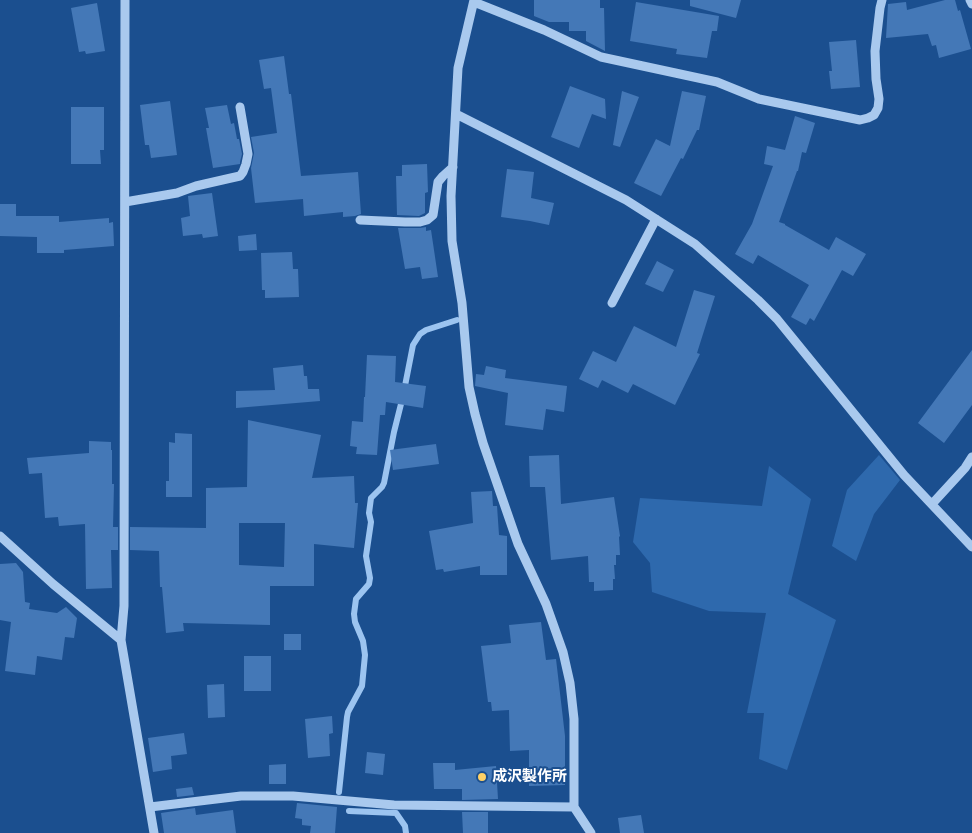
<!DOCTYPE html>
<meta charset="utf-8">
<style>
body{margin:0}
canvas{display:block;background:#1b4f8f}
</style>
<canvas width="972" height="833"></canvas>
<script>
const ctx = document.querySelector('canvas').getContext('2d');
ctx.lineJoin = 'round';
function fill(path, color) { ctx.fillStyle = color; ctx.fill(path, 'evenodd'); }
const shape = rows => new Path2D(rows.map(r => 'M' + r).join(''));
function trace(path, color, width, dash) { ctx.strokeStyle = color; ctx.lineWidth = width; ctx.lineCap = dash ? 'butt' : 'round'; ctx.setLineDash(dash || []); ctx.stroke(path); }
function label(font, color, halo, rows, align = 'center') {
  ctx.font = font + ' "DM Sans","Noto Sans JP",sans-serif'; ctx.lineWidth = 4; ctx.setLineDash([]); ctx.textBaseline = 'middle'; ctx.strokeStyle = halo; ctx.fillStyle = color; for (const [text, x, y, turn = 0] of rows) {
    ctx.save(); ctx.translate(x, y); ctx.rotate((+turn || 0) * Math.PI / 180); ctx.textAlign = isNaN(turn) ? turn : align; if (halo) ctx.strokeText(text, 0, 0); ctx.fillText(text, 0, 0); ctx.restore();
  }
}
fill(shape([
 [879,455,900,480,874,514,856,561,832,546,847,490],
 [769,466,811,499,788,594,836,620,787,770,759,759,764,713,747,713,766,613,709,611,652,592,650,563,633,542,640,498,762,506]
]), '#2e69ad');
trace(shape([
 [339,792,347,717,348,712,362,686,365,655,363,641,355,622,354,614,356,599,369,584,370,578,366,556,371,522,369,513,371,498,382,487,384,483,394,432,403,396,413,345,420,334,426,330,457,320],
 [349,811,396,813,405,826,406,833]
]), '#9cc4f0', 6);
fill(shape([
 [534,0,600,0,600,8,604,8,605,51,586,41,586,31,569,31,569,22,549,22,534,16],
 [690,0,741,0,736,18,690,6],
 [945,0,955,0,958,11,960,10,971,49,939,58,936,45,932,46,928,34,886,38,888,4,906,2,907,10],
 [636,2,719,16,717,31,712,31,707,58,676,54,677,49,630,41],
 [97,3,105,51,86,54,85,51,79,52,71,8],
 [856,40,860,87,831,89,829,71,832,71,829,42],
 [284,56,289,94,291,94,301,176,358,172,361,214,355,216,343,217,343,212,304,216,303,199,255,203,251,168,254,153,251,137,277,133,271,88,264,89,259,60],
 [570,86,605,99,606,119,592,114,579,148,551,137],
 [622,91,639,97,620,147,613,145],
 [682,91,706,96,699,130,697,130,683,159,681,158,661,196,634,183,656,139,670,146],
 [170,101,177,155,151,158,149,145,145,145,140,105],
 [227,105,231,124,234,123,237,139,239,139,242,154,240,162,240,164,213,168,206,128,209,128,205,108],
 [71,107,104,107,104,150,100,150,101,164,71,164],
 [795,116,815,123,806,153,802,152,798,171,797,171,779,222,785,224,785,225,829,250,836,237,866,254,853,276,842,270,814,321,810,318,806,325,791,317,809,285,758,255,753,264,735,254,752,224,773,166,764,164,767,146,785,150],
 [427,164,428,192,425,193,425,213,419,216,397,215,396,176,402,176,402,165],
 [507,169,534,172,531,198,554,203,549,225,530,221,501,217],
 [212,193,218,236,203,238,202,234,183,236,181,218,190,216,188,196],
 [0,204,16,204,16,216,59,216,59,222,109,218,109,223,113,222,114,246,64,250,64,253,37,253,37,237,0,236],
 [426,227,426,231,431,230,438,277,422,279,420,267,405,269,398,228,420,228],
 [256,234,257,250,239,251,238,236],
 [292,252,293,269,298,269,299,297,265,298,265,290,262,290,261,253],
 [657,261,674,270,663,292,645,284],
 [694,290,715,296,697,353,700,354,675,405,633,384,628,393,602,380,598,388,579,379,593,351,616,362,634,326,676,347],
 [972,350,972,405,944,443,918,423],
 [367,355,396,356,395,382,426,386,423,408,386,402,385,415,380,415,377,455,356,454,357,447,350,446,352,421,363,422,364,397,365,397],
 [303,365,304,376,307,376,308,389,319,389,320,401,236,408,236,391,275,390,273,368],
 [486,366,506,370,505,378,567,386,564,412,546,409,543,430,505,425,508,393,475,386,476,374,484,375],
 [248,420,321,435,312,478,354,476,355,503,358,503,354,548,314,544,314,586,270,586,270,625,183,623,184,631,166,633,162,587,160,587,159,551,130,550,130,527,206,528,206,488,247,487],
 [239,523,285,523,284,567,239,565],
 [175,433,192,434,192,497,166,497,166,481,169,481,169,442,175,443],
 [89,441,111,442,111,450,112,450,112,484,114,484,113,527,118,527,118,550,111,550,112,588,86,589,85,524,59,526,58,517,45,518,42,473,29,474,27,458,89,453],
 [436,444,439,464,393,470,390,450],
 [559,455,561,504,614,497,620,536,619,537,620,555,616,555,616,565,614,565,615,579,613,579,613,590,594,591,594,582,589,582,588,556,551,560,545,487,530,487,529,456],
 [492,491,493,506,497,506,499,535,507,536,507,575,480,575,480,566,444,572,443,569,436,570,429,531,473,523,471,492],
 [16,563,23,572,25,602,30,603,29,609,57,613,66,607,77,618,74,638,65,637,62,660,37,656,35,675,5,671,11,622,0,620,0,564],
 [541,622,546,660,556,659,565,736,565,785,529,786,529,750,510,751,509,710,492,711,491,702,488,702,481,646,511,643,509,625],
 [284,634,301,634,301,650,284,650],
 [244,656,271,656,271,691,244,691],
 [224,684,225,717,208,718,207,685],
 [332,716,333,733,329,734,330,756,308,758,305,719],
 [184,733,187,754,171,756,172,769,153,772,148,738],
 [367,752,385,754,383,775,365,773],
 [433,763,455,763,455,770,496,766,498,799,462,800,462,789,434,789],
 [286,764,286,784,269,784,269,765],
 [192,787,194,795,177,797,176,789],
 [297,803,337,807,335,833,310,833,311,826,302,825,302,819,295,818],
 [195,808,196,815,233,810,236,833,164,833,161,813],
 [462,812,488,812,488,833,463,833],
 [641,815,644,833,620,833,618,818]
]), '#4478b7');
trace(shape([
 [125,0,124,606,121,640,154,833],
 [474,0,458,68,451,196,452,241,462,303,469,387,475,414,483,443,518,544,546,604,563,652,570,683,574,719,574,807,591,833],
 [970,0,972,4],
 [474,2,544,30,601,57,717,82,759,99,860,120,868,118,874,115,878,108,879,99,876,79,875,51,880,8,882,0],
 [456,114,626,200,695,244,758,300,777,319,904,475,972,547],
 [125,202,177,193,196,186,231,178,240,176,243,172,246,164,248,154,240,107],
 [360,220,405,222,420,222,427,220,433,215,438,182,443,176,453,167],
 [612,303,656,219],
 [932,504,965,468,972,457],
 [0,536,53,584,121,640],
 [150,807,241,796,293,796,394,805,574,807]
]), '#a9c9ee', 9);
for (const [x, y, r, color] of [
 [482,777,5,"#ffd166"]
]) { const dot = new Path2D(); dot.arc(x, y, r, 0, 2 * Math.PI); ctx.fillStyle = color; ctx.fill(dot); trace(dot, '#1b4f8f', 2); }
label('bold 15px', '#fff', '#1b4f8f', [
 ["成沢製作所",492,777]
], 'left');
</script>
